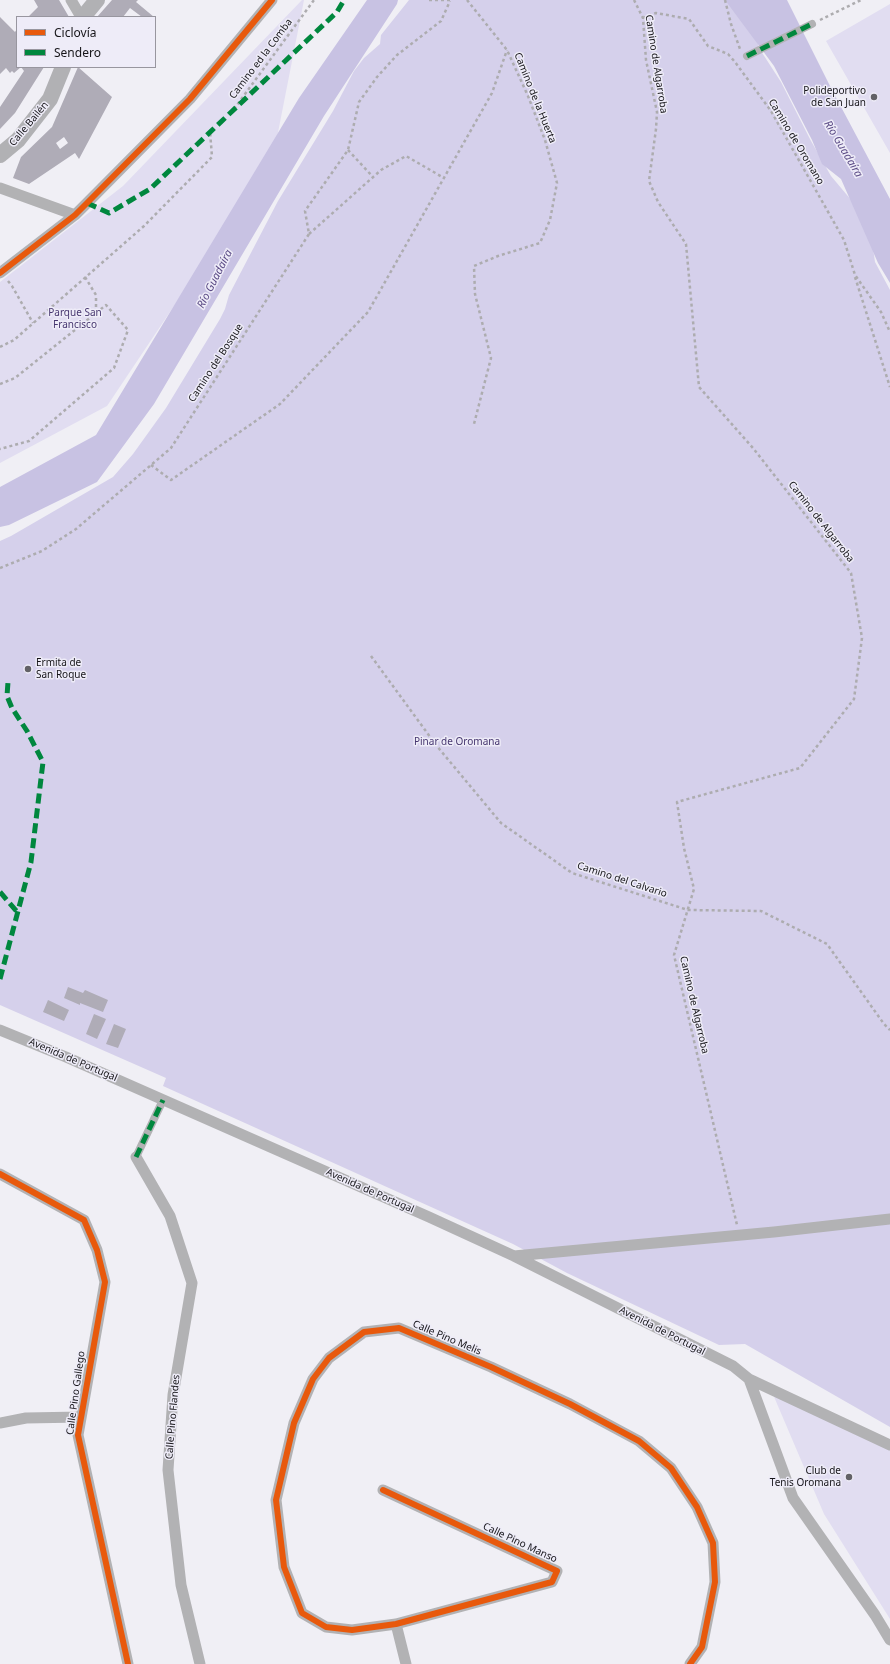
<!DOCTYPE html>
<meta charset="utf-8">
<style>
body{margin:0}
#map{position:relative;width:890px;height:1664px;overflow:hidden;background:#f0eff5;font-family:"Noto Sans",sans-serif}
canvas{display:block}
.legend{position:absolute;left:16px;top:16px;width:140px;height:52px;box-sizing:border-box;background:#eeecf8;border:1px solid #98969f;margin:0;padding:5px 7px;list-style:none;font-size:12px;color:#161519}
.legend li{display:flex;align-items:center;gap:8px;height:20px}
.legend b{width:20px;border:1px solid #98969f}
</style>
<div id="map">
<canvas width="890" height="1664"></canvas>
<ul class="legend">
<li><b style="height:5px;background:#e8590c"></b>Ciclovía</li>
<li><b style="height:5px;background:#00873e"></b>Sendero</li>
</ul>
</div>
<script>
const ctx = document.querySelector('canvas').getContext('2d');
ctx.lineJoin = 'round';
function fill(path, color) { ctx.fillStyle = color; ctx.fill(path, 'evenodd'); }
const shape = rows => new Path2D(rows.map(r => 'M' + r).join(''));
function trace(path, color, width, dash) { ctx.strokeStyle = color; ctx.lineWidth = width; ctx.lineCap = dash ? 'butt' : 'round'; ctx.setLineDash(dash || []); ctx.stroke(path); }
function label(font, color, halo, rows, align = 'center') {
  ctx.font = font + ' "Noto Sans",sans-serif'; ctx.lineWidth = 3; ctx.setLineDash([]); ctx.textBaseline = 'middle'; ctx.strokeStyle = halo; ctx.fillStyle = color; for (const [text, x, y, turn = 0] of rows) {
    ctx.save(); ctx.translate(x, y); ctx.rotate((+turn || 0) * Math.PI / 180); ctx.textAlign = isNaN(turn) ? turn : align; if (halo) ctx.strokeText(text, 0, 0); ctx.fillText(text, 0, 0); ctx.restore();
  }
}
fill(shape([
 [302,0,304,0,273,158,107,406,0,463,0,282,123,186],
 [890,4,890,153,826,41],
 [769,1385,890,1440,890,1619,824,1514]
]), '#e1ddf1');
fill(shape([
 [409,0,739,0,756,35,759,48,781,82,811,141,831,176,852,201,873,248,875,262,890,290,890,1427,745,1344,719,1345,567,1273,513,1244,163,1086,166,1078,0,1005,0,541,11,536,113,477,133,454,166,408,220,319,225,309,229,295,278,201,333,111,354,71,364,58,380,44,381,35]
]), '#d5d0eb');
fill(shape([
 [367,0,398,0,397,4,324,116,154,404,97,482,9,525,0,527,0,487,96,435,299,98],
 [725,0,787,0,831,88,890,199,890,283,878,263,841,179,822,164,812,140,774,66]
]), '#c8c2e3');
fill(shape([
 [34,0,59,0,69,17,28,17,38,7],
 [112,0,138,0,136,2,154,17,142,17,130,8,123,17,97,17],
 [0,17,15,32,17,29,17,67,44,67,15,113,0,129,0,107,24,71,21,67,14,73,12,71,10,73,6,68,0,74],
 [78,67,112,97,79,159,75,153,29,184,13,178,21,157,52,127],
 [64,137,68,143,60,149,56,143],
 [68,987,83,993,85,990,108,1000,103,1012,80,1003,80,1005,64,998],
 [48,1000,69,1010,64,1021,43,1012],
 [94,1014,106,1019,97,1039,86,1034],
 [114,1024,126,1029,118,1048,106,1044]
]), '#afacb7');
trace(shape([
 [429,0,453,0],
 [467,0,507,50,528,96,545,140,557,183,550,220,540,243,498,256,474,266,475,294,491,358,474,424],
 [634,0,643,18,646,60,657,112,656,129,649,181,658,202,686,244,699,387,753,448,851,573,862,638,854,699,800,768,677,802,684,848,694,889,674,955,737,1225],
 [725,0,731,24,740,49],
 [643,18,656,13,689,19,708,46,728,54,735,62,771,111,844,240,855,275,881,312,890,332],
 [820,20,861,0],
 [234,109,314,0],
 [348,150,373,177],
 [309,234,381,170,406,156,444,178],
 [85,277,96,295,96,313],
 [855,277,890,387],
 [8,281,12,286,33,323],
 [0,347,14,340,144,226,212,157,210,131],
 [0,384,15,378,106,305,128,330,114,368,29,441,0,449],
 [151,465,171,480,280,404,368,312,492,93,507,50],
 [0,568,42,551,76,529,171,448,309,234,305,211,348,150,359,102,377,77,397,55,441,21,450,1],
 [371,656,436,745,501,823,572,873,688,910,761,911,827,944,884,1024,890,1030]
]), '#adacaf', 2.5, [3, 3]);
trace(shape([
 [747,56,812,24],
 [136,1157,163,1100]
]), '#b2b2b4', 8);
trace(shape([
 [71,0,81,17],
 [0,188,75,215],
 [0,273,75,215,87,203,190,99,272,0],
 [0,1030,66,1057,429,1217,514,1256,733,1366,749,1379,890,1445],
 [136,1157,170,1216,192,1283,173,1395,168,1470,181,1585,200,1664],
 [0,1174,84,1220,97,1250,105,1282,78,1435,128,1664],
 [514,1256,774,1232,890,1219],
 [749,1379,793,1498,875,1615,890,1640],
 [0,1423,26,1418,81,1417],
 [383,1490,557,1571,552,1582,396,1624,352,1630,326,1627,302,1613,284,1567,276,1500,294,1423,313,1379,329,1358,364,1332,399,1328,491,1367,570,1404,639,1441,671,1468,697,1507,713,1543,715,1582,702,1647,690,1664],
 [396,1624,406,1664]
]), '#b2b2b4', 11);
trace(shape([
 [83,17,97,0],
 [0,155,18,140,50,99,63,67]
]), '#b1b1b4', 16);
trace(shape([
 [747,56,812,24],
 [87,203,109,213,150,189,337,12,344,0],
 [0,892,18,913],
 [0,979,31,862,43,762,27,731,12,708,7,696,8,682],
 [136,1157,163,1100]
]), '#00873e', 5, [10, 5]);
trace(shape([
 [0,273,75,215,87,203,190,99,272,0],
 [0,1174,84,1220,97,1250,105,1282,78,1435,128,1664],
 [383,1490,557,1571,552,1582,396,1624,352,1630,326,1627,302,1613,284,1567,276,1500,294,1423,313,1379,329,1358,364,1332,399,1328,491,1367,570,1404,639,1441,671,1468,697,1507,713,1543,715,1582,702,1647,690,1664]
]), '#e8590c', 6);
for (const [x, y, r, color] of [
 [874,97,4,"#626166"],
 [28,669,4,"#626166"],
 [849,1477,4,"#626166"]
]) { const dot = new Path2D(); dot.arc(x, y, r, 0, 2 * Math.PI); ctx.fillStyle = color; ctx.fill(dot); trace(dot, '#eeecf8', 1.5); }
label('10px', '#161519', '#eeecf8', [
 ["Camino ed la Comba",261,59,-53],
 ["Camino de Algarroba",656,64,81],
 ["Camino de la Huerta",535,98,68],
 ["Calle Bailén",29,124,-50],
 ["Camino de Oromano",796,142,59],
 ["Camino del Bosque",216,363,-57],
 ["Camino de Algarroba",821,522,52],
 ["Camino del Calvario",622,880,18],
 ["Camino de Algarroba",694,1005,77],
 ["Avenida de Portugal",73,1060,23],
 ["Avenida de Portugal",370,1191,24],
 ["Avenida de Portugal",662,1331,27],
 ["Calle Pino Melis",447,1338,23],
 ["Calle Pino Gallego",76,1393,-82],
 ["Calle Pino Flandes",173,1417,-85],
 ["Calle Pino Manso",520,1543,25]
]);
label('10px', '#161519', '#eeecf8', [
 ["Polideportivo",866,91],
 ["de San Juan",866,103],
 ["Ermita de",36,663,"left"],
 ["San Roque",36,675,"left"],
 ["Club de",841,1471],
 ["Tenis Oromana",841,1483]
], 'right');
label('10px', '#46366f', '#eeecf8', [
 ["Parque San",75,313],
 ["Francisco",75,325],
 ["Pinar de Oromana",457,742]
]);
label('italic 11px', '#5a4a85', '#eeecf8', [
 ["Río Guadaíra",843,149,59],
 ["Río Guadaíra",215,279,-63]
]);
</script>
